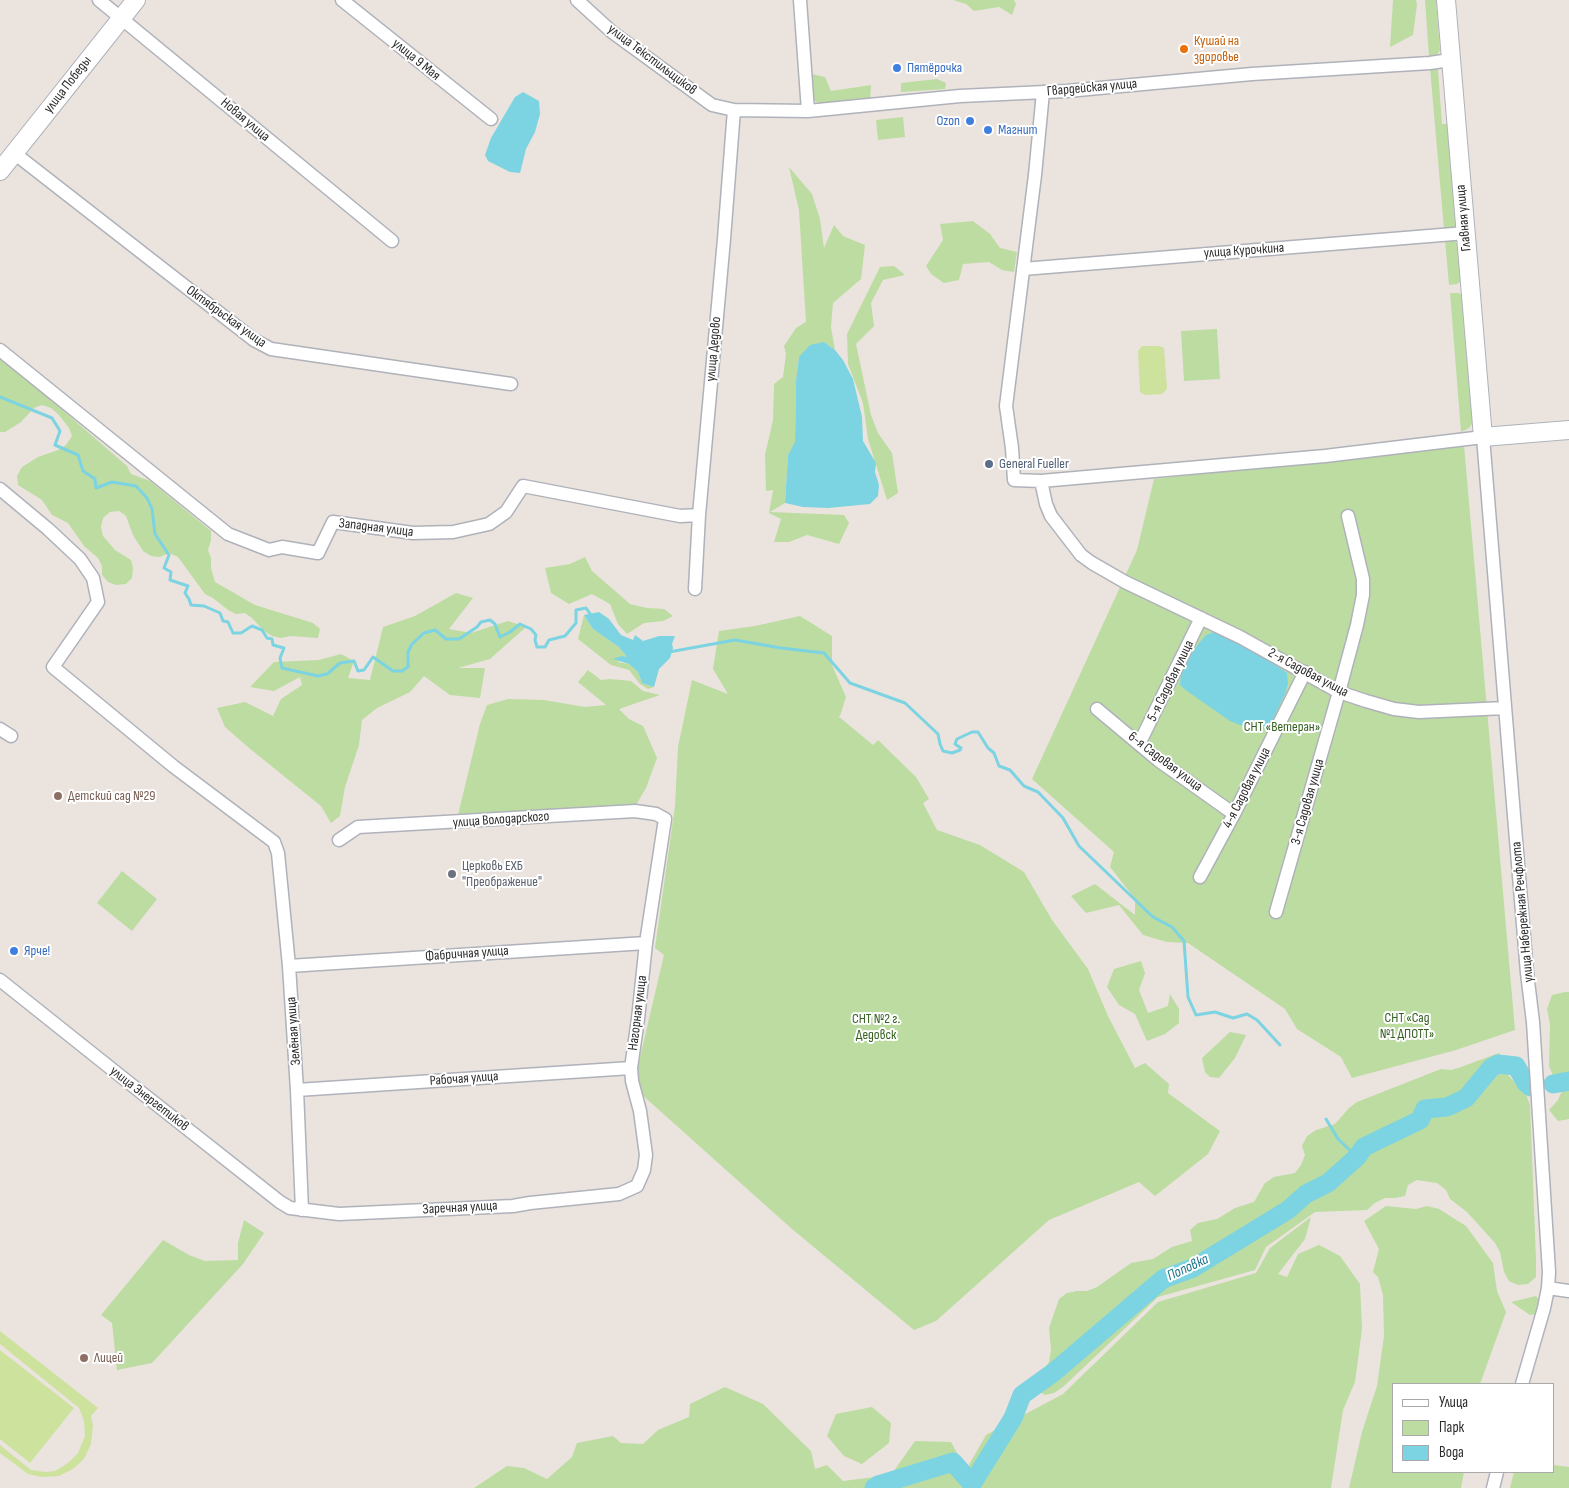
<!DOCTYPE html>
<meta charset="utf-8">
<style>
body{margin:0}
#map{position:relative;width:1569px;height:1488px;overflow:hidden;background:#ebe4de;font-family:"Sofia Sans Condensed",sans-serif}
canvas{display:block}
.legend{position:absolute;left:1392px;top:1383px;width:162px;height:90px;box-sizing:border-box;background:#fff;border:1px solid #aaa;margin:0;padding:6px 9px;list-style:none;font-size:15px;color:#2b2b2b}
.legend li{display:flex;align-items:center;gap:10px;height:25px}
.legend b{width:25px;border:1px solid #aaa}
</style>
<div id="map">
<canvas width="1569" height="1488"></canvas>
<ul class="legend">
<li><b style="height:6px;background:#fff"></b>Улица</li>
<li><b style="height:14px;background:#bcdca1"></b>Парк</li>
<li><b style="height:14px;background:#7cd3e2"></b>Вода</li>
</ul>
</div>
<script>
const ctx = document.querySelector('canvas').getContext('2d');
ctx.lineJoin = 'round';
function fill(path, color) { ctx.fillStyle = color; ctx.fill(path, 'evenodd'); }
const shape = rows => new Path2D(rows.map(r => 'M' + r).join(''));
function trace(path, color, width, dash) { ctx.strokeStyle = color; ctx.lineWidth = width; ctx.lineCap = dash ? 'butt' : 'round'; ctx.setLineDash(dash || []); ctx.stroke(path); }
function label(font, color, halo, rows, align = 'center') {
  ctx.font = font + ' "Sofia Sans Condensed",sans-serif'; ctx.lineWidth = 4; ctx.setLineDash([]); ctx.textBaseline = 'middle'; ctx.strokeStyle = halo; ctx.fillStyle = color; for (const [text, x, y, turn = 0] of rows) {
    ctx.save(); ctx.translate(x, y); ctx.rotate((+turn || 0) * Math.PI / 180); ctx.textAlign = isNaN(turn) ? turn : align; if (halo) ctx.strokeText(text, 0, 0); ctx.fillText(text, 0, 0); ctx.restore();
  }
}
fill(shape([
 [953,0,1014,0,1016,4,1012,15,999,7,974,11,966,4],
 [1393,0,1416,0,1417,5,1413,35,1390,47],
 [1425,0,1436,0,1440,50,1437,55,1429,57],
 [1430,68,1435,68,1438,70,1442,124,1451,124,1457,225,1452,228,1444,229],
 [812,74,825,77,831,91,871,85,870,102,821,105,814,100],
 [937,79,946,83,945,89,901,92,901,83],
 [903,117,905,137,878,140,876,120],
 [789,167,812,194,820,219,824,248,834,225,843,236,865,245,861,279,833,303,831,327,835,350,824,342,799,357,796,381,795,443,788,455,785,503,770,512,844,515,849,523,839,544,807,535,789,542,774,542,781,519,769,513,773,490,766,491,765,455,773,420,774,384,783,377,786,354,784,346,796,328,806,322,799,210],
 [973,221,990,234,1000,248,1017,252,1014,272,1002,270,989,262,963,264,959,280,944,283,931,274,926,266,943,240,940,224],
 [1445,240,1454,240,1460,246,1463,280,1457,284,1449,285],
 [894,266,905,275,883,280,871,303,874,326,856,344,871,415,878,433,892,453,898,493,887,500,868,439,863,403,848,364,847,334,880,267],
 [1450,293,1459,293,1466,298,1474,421,1469,428,1461,432],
 [1217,329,1220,379,1184,381,1181,331],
 [0,356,127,466,131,474,150,481,211,531,211,540,208,550,211,558,211,568,215,582,255,605,313,623,320,629,318,638,290,636,281,638,272,636,264,631,252,618,245,613,236,614,228,610,213,598,205,594,178,557,169,553,160,557,151,556,143,551,133,535,126,516,119,511,110,512,103,518,101,527,103,536,115,550,131,560,133,568,132,578,126,584,116,585,108,582,102,575,102,566,98,558,84,546,68,523,52,515,42,500,18,485,17,476,22,467,38,457,58,450,66,445,72,436,69,428,58,414,51,408,42,405,34,408,21,422,5,432,0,432],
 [1464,445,1515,1030,1456,1050,1352,1078,1341,1057,1297,1029,1285,1009,1188,943,1167,942,1143,935,1119,905,1086,913,1071,896,1095,884,1135,915,1135,899,1110,867,1114,852,1032,779,1137,550,1154,479],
 [585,557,592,571,630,604,647,608,664,609,673,616,663,621,644,623,627,634,618,624,610,604,592,594,569,604,551,593,545,568,570,564],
 [456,593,473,598,449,629,471,633,508,621,526,627,490,659,458,668,485,668,480,698,450,695,424,676,410,692,377,708,362,720,359,745,345,787,340,816,331,823,321,806,249,748,225,727,217,708,245,702,273,716,281,699,302,685,300,677,274,691,250,687,274,662,319,660,341,654,354,661,348,678,370,680,383,627,415,616],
 [584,615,593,629,619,647,628,658,617,662,629,664,638,672,642,683,654,687,648,689,640,684,629,670,611,665,578,639],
 [800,616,832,636,832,665,846,697,840,716,838,716,873,745,878,740,916,777,929,799,923,803,937,830,980,845,1024,872,1052,920,1088,969,1108,1016,1135,1068,1145,1063,1169,1084,1168,1093,1220,1131,1208,1154,1155,1196,1139,1182,1049,1220,936,1321,914,1330,792,1229,640,1093,637,1070,664,955,655,948,675,806,678,747,692,680,728,694,713,669,719,631,755,626],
 [588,670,601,680,610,679,631,681,643,691,660,695,619,709,629,719,643,726,657,758,646,788,632,812,457,819,480,724,487,705,508,699,544,700,585,707,606,705,578,682],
 [122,871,157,899,132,931,97,903],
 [1141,961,1145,973,1139,990,1148,1013,1168,1006,1170,994,1179,1009,1179,1023,1165,1034,1147,1041,1135,1014,1119,1005,1107,987,1114,969],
 [1565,992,1569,992,1569,1119,1558,1121,1549,1110,1558,1100,1564,1086,1554,1078,1549,1066,1550,1024,1547,1009,1552,995],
 [1230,1032,1246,1035,1235,1058,1219,1078,1210,1077,1205,1072,1202,1058],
 [1499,1053,1504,1062,1506,1073,1526,1094,1530,1105,1536,1260,1536,1277,1528,1284,1518,1285,1509,1281,1504,1272,1500,1252,1495,1243,1467,1212,1450,1199,1446,1190,1437,1183,1417,1180,1408,1185,1405,1196,1395,1198,1385,1198,1375,1203,1367,1210,1315,1212,1266,1247,1255,1270,1158,1297,1063,1387,1054,1393,1045,1395,1035,1390,1037,1379,1049,1362,1051,1350,1049,1328,1059,1299,1067,1293,1077,1291,1087,1291,1097,1287,1131,1263,1153,1259,1172,1247,1192,1241,1190,1230,1198,1223,1217,1219,1235,1208,1254,1202,1265,1183,1274,1177,1295,1173,1301,1165,1305,1155,1302,1146,1307,1136,1316,1130,1335,1124,1349,1108,1357,1102,1441,1069,1451,1070,1461,1067],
 [1386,1206,1416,1209,1427,1206,1439,1209,1466,1226,1493,1263,1497,1291,1506,1312,1480,1384,1393,1384,1393,1472,1464,1472,1461,1488,1349,1488,1362,1432,1377,1386,1384,1336,1383,1295,1378,1277,1373,1272,1379,1249,1364,1221],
 [1311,1217,1305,1239,1278,1274,1287,1277,1298,1254,1319,1245,1340,1256,1360,1284,1362,1329,1355,1382,1343,1410,1331,1488,474,1488,507,1466,524,1468,547,1479,572,1457,577,1443,613,1436,621,1443,643,1444,658,1430,689,1417,690,1404,725,1387,763,1404,811,1451,815,1469,827,1465,843,1481,891,1475,915,1441,951,1442,966,1470,986,1435,1063,1394,1158,1302,1256,1273,1270,1248],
 [244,1220,264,1233,243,1264,152,1363,117,1370,112,1323,101,1315,163,1240,189,1255,205,1261,238,1260,238,1243],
 [1536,1296,1539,1300,1536,1314,1530,1315,1511,1302],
 [872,1407,891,1423,889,1443,862,1464,844,1456,827,1436,836,1414],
 [1553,1465,1569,1467,1569,1488,1510,1488,1514,1472,1553,1472]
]), '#bcdca1');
fill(shape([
 [1142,346,1159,346,1164,348,1167,389,1162,394,1145,395,1140,392,1138,351],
 [0,1331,98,1408,91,1416,93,1425,91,1444,84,1459,73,1469,59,1476,42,1477,28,1474,0,1453,0,1445,31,1470,45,1472,55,1471,68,1463,78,1453,85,1436,84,1421,79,1408,0,1344],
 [0,1350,74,1408,30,1463,0,1439]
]), '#cde29d');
fill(shape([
 [523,92,539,101,540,114,535,132,526,149,520,173,510,172,488,161,485,155,491,138,515,97],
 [824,342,835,350,843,360,853,379,862,417,863,441,876,463,875,472,879,485,878,496,870,504,828,508,803,507,785,503,788,455,795,442,796,381,799,357,810,345],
 [599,612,609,619,621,635,633,640,635,635,643,641,659,636,675,636,672,644,673,648,670,658,659,669,654,687,642,683,638,672,629,664,613,659,622,656,627,657,619,647,593,629,584,615],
 [1214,632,1243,646,1270,661,1287,673,1288,684,1285,694,1273,719,1261,733,1230,721,1187,691,1180,685,1181,674,1185,663,1199,643,1206,635]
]), '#7cd3e2');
trace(shape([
 [0,397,52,418,60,431,55,445,78,455,83,471,95,479,96,488,112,482,136,486,147,498,152,509,155,534,169,555,164,568,171,572,170,580,188,586,185,593,189,599,191,605,204,606,220,613,223,621,228,622,233,633,241,633,252,626,262,630,267,638,272,639,273,645,284,648,280,658,282,668,318,676,327,674,340,663,354,661,358,671,364,670,373,657,393,671,402,671,408,667,408,652,412,644,424,633,435,630,446,639,459,639,477,627,481,622,490,620,495,624,500,637,510,632,520,624,531,629,536,635,535,640,537,647,545,647,549,640,565,636,576,623,576,610,586,608,591,615],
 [669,652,735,640,781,648,824,653,850,683,905,703,938,734,940,744,943,751,952,753,960,750,961,748,955,744,957,739,972,732,978,732,988,748,994,753,999,766,1010,770,1024,786,1038,792,1063,818,1079,846,1153,917,1172,927,1184,941,1188,997,1196,1015,1215,1012,1233,1018,1247,1014,1257,1020,1280,1045],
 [1326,1119,1338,1139,1357,1157]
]), '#7cd3e2', 3);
trace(shape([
 [1553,1084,1569,1081],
 [874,1488,878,1485,953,1462,972,1484,1013,1418,1022,1395,1054,1372,1163,1279,1193,1268,1288,1210,1306,1194,1328,1183,1357,1157,1364,1147,1420,1120,1425,1109,1447,1107,1466,1098,1491,1068,1498,1064,1516,1066,1526,1083,1531,1087]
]), '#7cd3e2', 19);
const street = shape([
 [99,0,392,241],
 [342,0,491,119],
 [577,0,612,32,712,105,734,110,808,111,960,96,1067,91,1252,74,1430,63,1450,60],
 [800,0,808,111],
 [1043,92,1035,175,1006,406,1012,448,1014,480,1041,481,1325,456,1483,437,1509,755,1527,973,1533,1022,1549,1272,1548,1288,1544,1308,1522,1384],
 [14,153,254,340,271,349,511,384],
 [1023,269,1466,233],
 [0,350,228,534,269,550,282,547,318,553,333,522,413,533,453,532,489,524,506,512,523,486,680,516,699,515],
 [1041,481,1046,504,1051,516,1081,555,1092,563,1125,582,1240,637,1339,692,1366,701,1394,709,1419,712,1505,708],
 [0,489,48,529,80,559,93,578,98,602,53,667,173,766,274,842,278,853,289,966,297,1090,302,1210],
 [695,589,699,515,724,239,734,110],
 [1097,709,1158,760,1234,814],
 [0,729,11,736],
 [1139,744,1201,618],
 [1200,877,1234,814,1305,672],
 [1276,912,1339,692,1357,625,1363,595,1363,579,1348,516],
 [289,966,646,943],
 [0,980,128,1082,280,1202,290,1208,339,1214,513,1206,530,1203,619,1194,637,1186,644,1170,646,1155,640,1111,632,1081,631,1068,638,1019,646,943,665,819,656,814,635,811,358,827,339,840],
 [297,1090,631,1068],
 [1548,1288,1569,1291],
 [1493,1488,1497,1472]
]);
const secondary = shape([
 [1446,0,1483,437,1569,430],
 [0,171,136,0]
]);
trace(street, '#afb2ba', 15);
trace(secondary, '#afb2ba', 20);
trace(street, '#fff', 12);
trace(secondary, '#fff', 18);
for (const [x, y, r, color] of [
 [1184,49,5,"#e8710a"],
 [897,68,5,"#3f7fe0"],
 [970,121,5,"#3f7fe0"],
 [988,130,5,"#3f7fe0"],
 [989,464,5,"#5c6f8a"],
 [58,796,5,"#8d6e63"],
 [452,874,5,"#6b7280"],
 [14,951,5,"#3f7fe0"],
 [84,1358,5,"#8d6e63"]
]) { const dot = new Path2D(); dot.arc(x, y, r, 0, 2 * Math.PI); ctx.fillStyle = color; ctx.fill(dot); trace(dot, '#fff', 2); }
label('14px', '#c56008', '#fff', [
 ["Кушай на",1194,41],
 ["здоровье",1194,57]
], 'left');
label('14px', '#2b2b2b', '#fff', [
 ["улица 9 Мая",416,60,39],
 ["улица Текстильщиков",652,60,37],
 ["улица Победы",68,85,-52],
 ["Гвардейская улица",1092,88,-5],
 ["Новая улица",245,120,40],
 ["Главная улица",1464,218,-95],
 ["улица Курочкина",1244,251,-4],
 ["Октябрьская улица",226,317,36],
 ["улица Дедово",714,349,-85],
 ["Западная улица",376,528,7],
 ["2-я Садовая улица",1308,673,28],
 ["5-я Садовая улица",1171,681,-64],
 ["6-я Садовая улица",1165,762,37],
 ["4-я Садовая улица",1247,788,-63],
 ["3-я Садовая улица",1308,802,-74],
 ["улица Володарского",501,820,-4],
 ["улица Набережная Речфлота",1523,912,-95],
 ["Фабричная улица",467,954,-4],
 ["Нагорная улица",638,1013,-83],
 ["Зелёная улица",294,1031,-94],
 ["Рабочая улица",464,1079,-4],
 ["улица Энергетиков",149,1099,38],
 ["Заречная улица",460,1208,-3]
]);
label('14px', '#366cbe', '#fff', [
 ["Пятёрочка",907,68],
 ["Ozon",960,121,"right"],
 ["Магнит",998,130],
 ["Ярче!",24,951]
], 'left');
label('14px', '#4e5e75', '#fff', [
 ["General Fueller",999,464]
], 'left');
label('14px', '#366022', '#fff', [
 ["СНТ «Ветеран»",1282,727],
 ["СНТ «Сад",1407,1018],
 ["№1 ДПОТТ»",1407,1034],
 ["СНТ №2 г.",876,1019],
 ["Дедовск",876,1035]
]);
label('14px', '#785e54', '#fff', [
 ["Детский сад №29",68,796],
 ["Лицей",94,1358]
], 'left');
label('14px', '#5b616d', '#fff', [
 ["Церковь ЕХБ",462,866],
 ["\"Преображение\"",462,882]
], 'left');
label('italic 15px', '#1c748e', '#fff', [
 ["Поповка",1188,1268,-25]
]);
</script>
